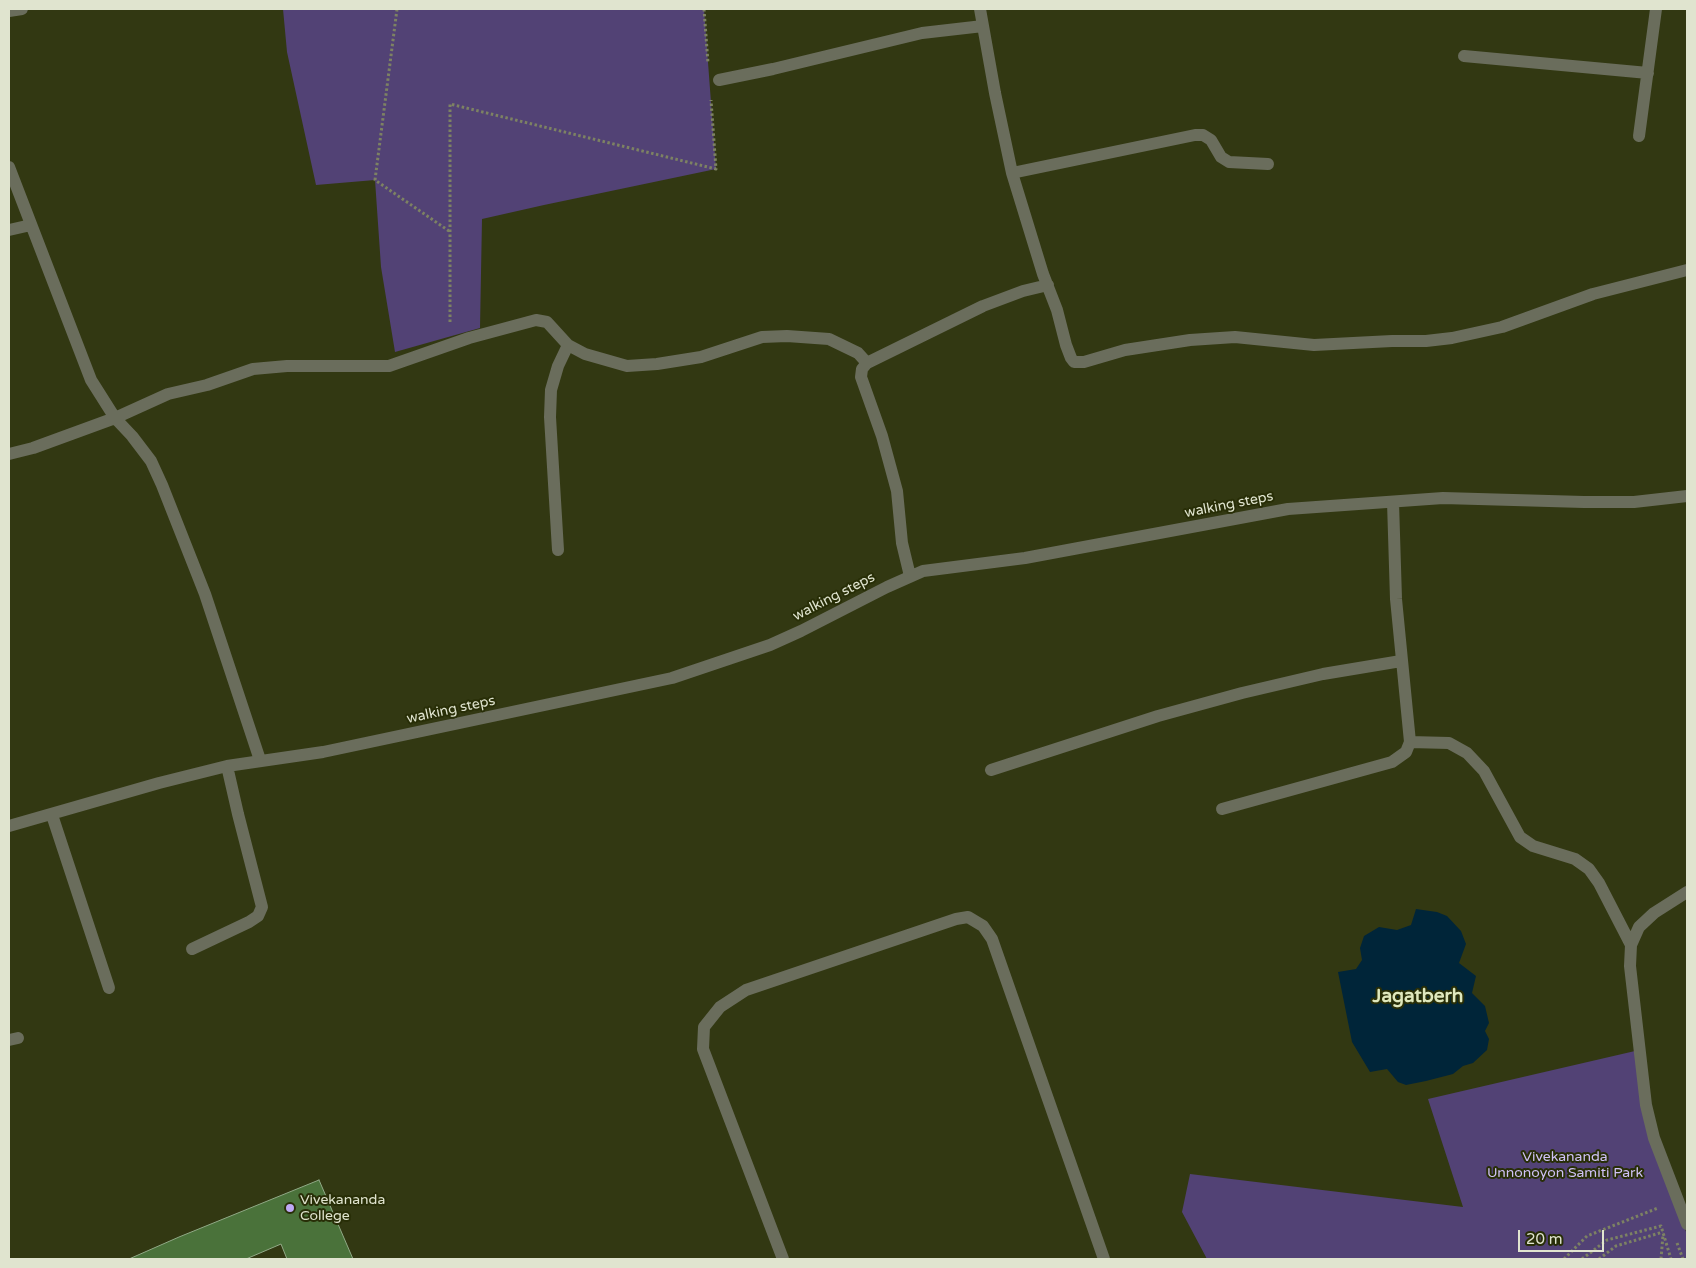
<!DOCTYPE html>
<style>
body{margin:0}
#map{position:relative;width:1696px;height:1268px;overflow:hidden;background:#323812;font-family:"Varela Round",sans-serif}
canvas{display:block}
.frame{position:absolute;inset:0;border:10px solid #e0e4cf;pointer-events:none}
.scale{position:absolute;left:1518px;top:1230px;width:86px;height:22px;box-sizing:border-box;border:2px solid #e0e4cf;border-top:0;padding-left:6px;font-size:15px;line-height:18px;white-space:nowrap;color:#e0e4cf;-webkit-text-stroke:4px #282e07;paint-order:stroke}
</style>
<div id="map">
<canvas width="1696" height="1268"></canvas>
<div class="frame"></div>
<div class="scale">20 m</div>
</div>
<script>
const ctx = document.querySelector('canvas').getContext('2d');
ctx.lineJoin = 'round';
function fill(path, color) { ctx.fillStyle = color; ctx.fill(path, 'evenodd'); }
const shape = rows => new Path2D(rows.map(r => 'M' + r).join(''));
function trace(path, color, width, dash) { ctx.strokeStyle = color; ctx.lineWidth = width; ctx.lineCap = dash ? 'butt' : 'round'; ctx.setLineDash(dash || []); ctx.stroke(path); }
function label(font, color, halo, rows, align = 'center') {
  ctx.font = font + ' "Varela Round",sans-serif'; ctx.lineWidth = 4; ctx.setLineDash([]); ctx.textBaseline = 'middle'; ctx.strokeStyle = halo; ctx.fillStyle = color; for (const [text, x, y, turn = 0] of rows) {
    ctx.save(); ctx.translate(x, y); ctx.rotate((+turn || 0) * Math.PI / 180); ctx.textAlign = isNaN(turn) ? turn : align; if (halo) ctx.strokeText(text, 0, 0); ctx.fillText(text, 0, 0); ctx.restore();
  }
}
fill(shape([
 [283,9,704,9,716,169,544,205,482,219,480,328,395,352,381,267,375,180,316,185,287,52],
 [1635,1051,1664,1164,1687,1235,1687,1259,1207,1259,1182,1212,1190,1174,1463,1207,1428,1099]
]), '#524275');
fill(shape([
 [1416,909,1437,912,1447,916,1461,931,1466,944,1459,963,1476,976,1472,993,1485,1006,1489,1023,1485,1031,1489,1039,1487,1050,1473,1063,1463,1066,1453,1074,1426,1081,1406,1085,1398,1082,1387,1069,1370,1072,1352,1042,1338,972,1356,969,1362,960,1360,948,1364,936,1379,927,1397,930,1411,925]
]), '#002539');
const building = shape([
 [319,1180,353,1259,287,1259,281,1244,246,1259,129,1259,179,1237,319,1180]
]);
fill(building, '#4a723a');
trace(building, '#90a986', 1);
trace(shape([
 [397,9,375,180,449,231],
 [704,9,708,63],
 [450,322,450,104,716,169,711,100],
 [1677,1243,1683,1259],
 [1564,1259,1587,1236,1658,1208],
 [1582,1259,1607,1240,1661,1226,1671,1259],
 [1599,1259,1616,1246,1663,1232],
 [1661,1259,1663,1235]
]), '#7d8263', 3, [2.5, 2.5]);
trace(shape([
 [783,1259,703,1049,704,1027,720,1007,746,990,956,919,968,917,983,926,992,939,1104,1259]
]), '#6a6d5c', 12);
trace(shape([
 [980,9,995,93,1012,173,1043,274,1057,310,1066,345,1071,358,1074,362,1084,362,1125,350,1190,340,1235,337,1314,345,1392,341,1426,341,1452,338,1502,327,1593,294,1687,270],
 [9,11,22,9],
 [1464,56,1648,73],
 [719,80,773,69,922,33,983,26],
 [1639,136,1656,9],
 [9,167,91,380,115,418,132,436,151,461,162,485,205,594,260,760],
 [1012,173,1195,135,1203,135,1211,140,1221,157,1229,162,1268,164],
 [9,230,31,225],
 [9,454,33,448,115,418,168,394,207,385,253,369,287,366,389,366,469,338,536,320,547,322,568,345,585,354,627,366,657,364,701,357,762,337,787,336,829,339,858,353,867,363],
 [558,550,550,417,551,390,558,366,568,345],
 [910,576,902,543,897,491,882,436,861,377,862,369,867,363,983,306,1023,291,1048,285],
 [1410,742,1449,743,1467,753,1484,771,1520,837,1533,846,1575,859,1589,869,1599,883,1631,945],
 [991,770,1158,716,1242,693,1323,674,1401,661],
 [1222,809,1392,762,1406,752,1410,742,1396,599,1393,502],
 [52,815,109,988],
 [9,826,159,783,227,766,323,752,672,678,770,645,801,631,887,587,923,571,1025,558,1288,509,1443,498,1584,502,1634,502,1687,496],
 [1687,892,1654,913,1639,927,1631,945,1630,966,1646,1105,1654,1138,1687,1224],
 [192,949,249,922,258,916,262,907,238,814,227,766],
 [9,1040,18,1038]
]), '#6a6d5c', 12);
for (const [x, y, r, color] of [
 [290,1208,5,"#bea9f4"]
]) { const dot = new Path2D(); dot.arc(x, y, r, 0, 2 * Math.PI); ctx.fillStyle = color; ctx.fill(dot); trace(dot, '#282e07', 2); }
label('14px', '#e0e4cf', '#282e07', [
 ["walking steps",1229,505,-11],
 ["walking steps",834,597,-27],
 ["walking steps",451,710,-12]
]);
label('14px', '#d0c2f7', '#282e07', [
 ["Vivekananda",1565,1157],
 ["Unnonoyon Samiti Park",1565,1173]
]);
label('14px', '#e0e4cf', '#282e07', [
 ["Vivekananda",300,1200],
 ["College",300,1216]
], 'left');
label('bold 19px', '#dfe8bd', '#282e07', [
 ["Jagatberh",1418,997]
]);
</script>
